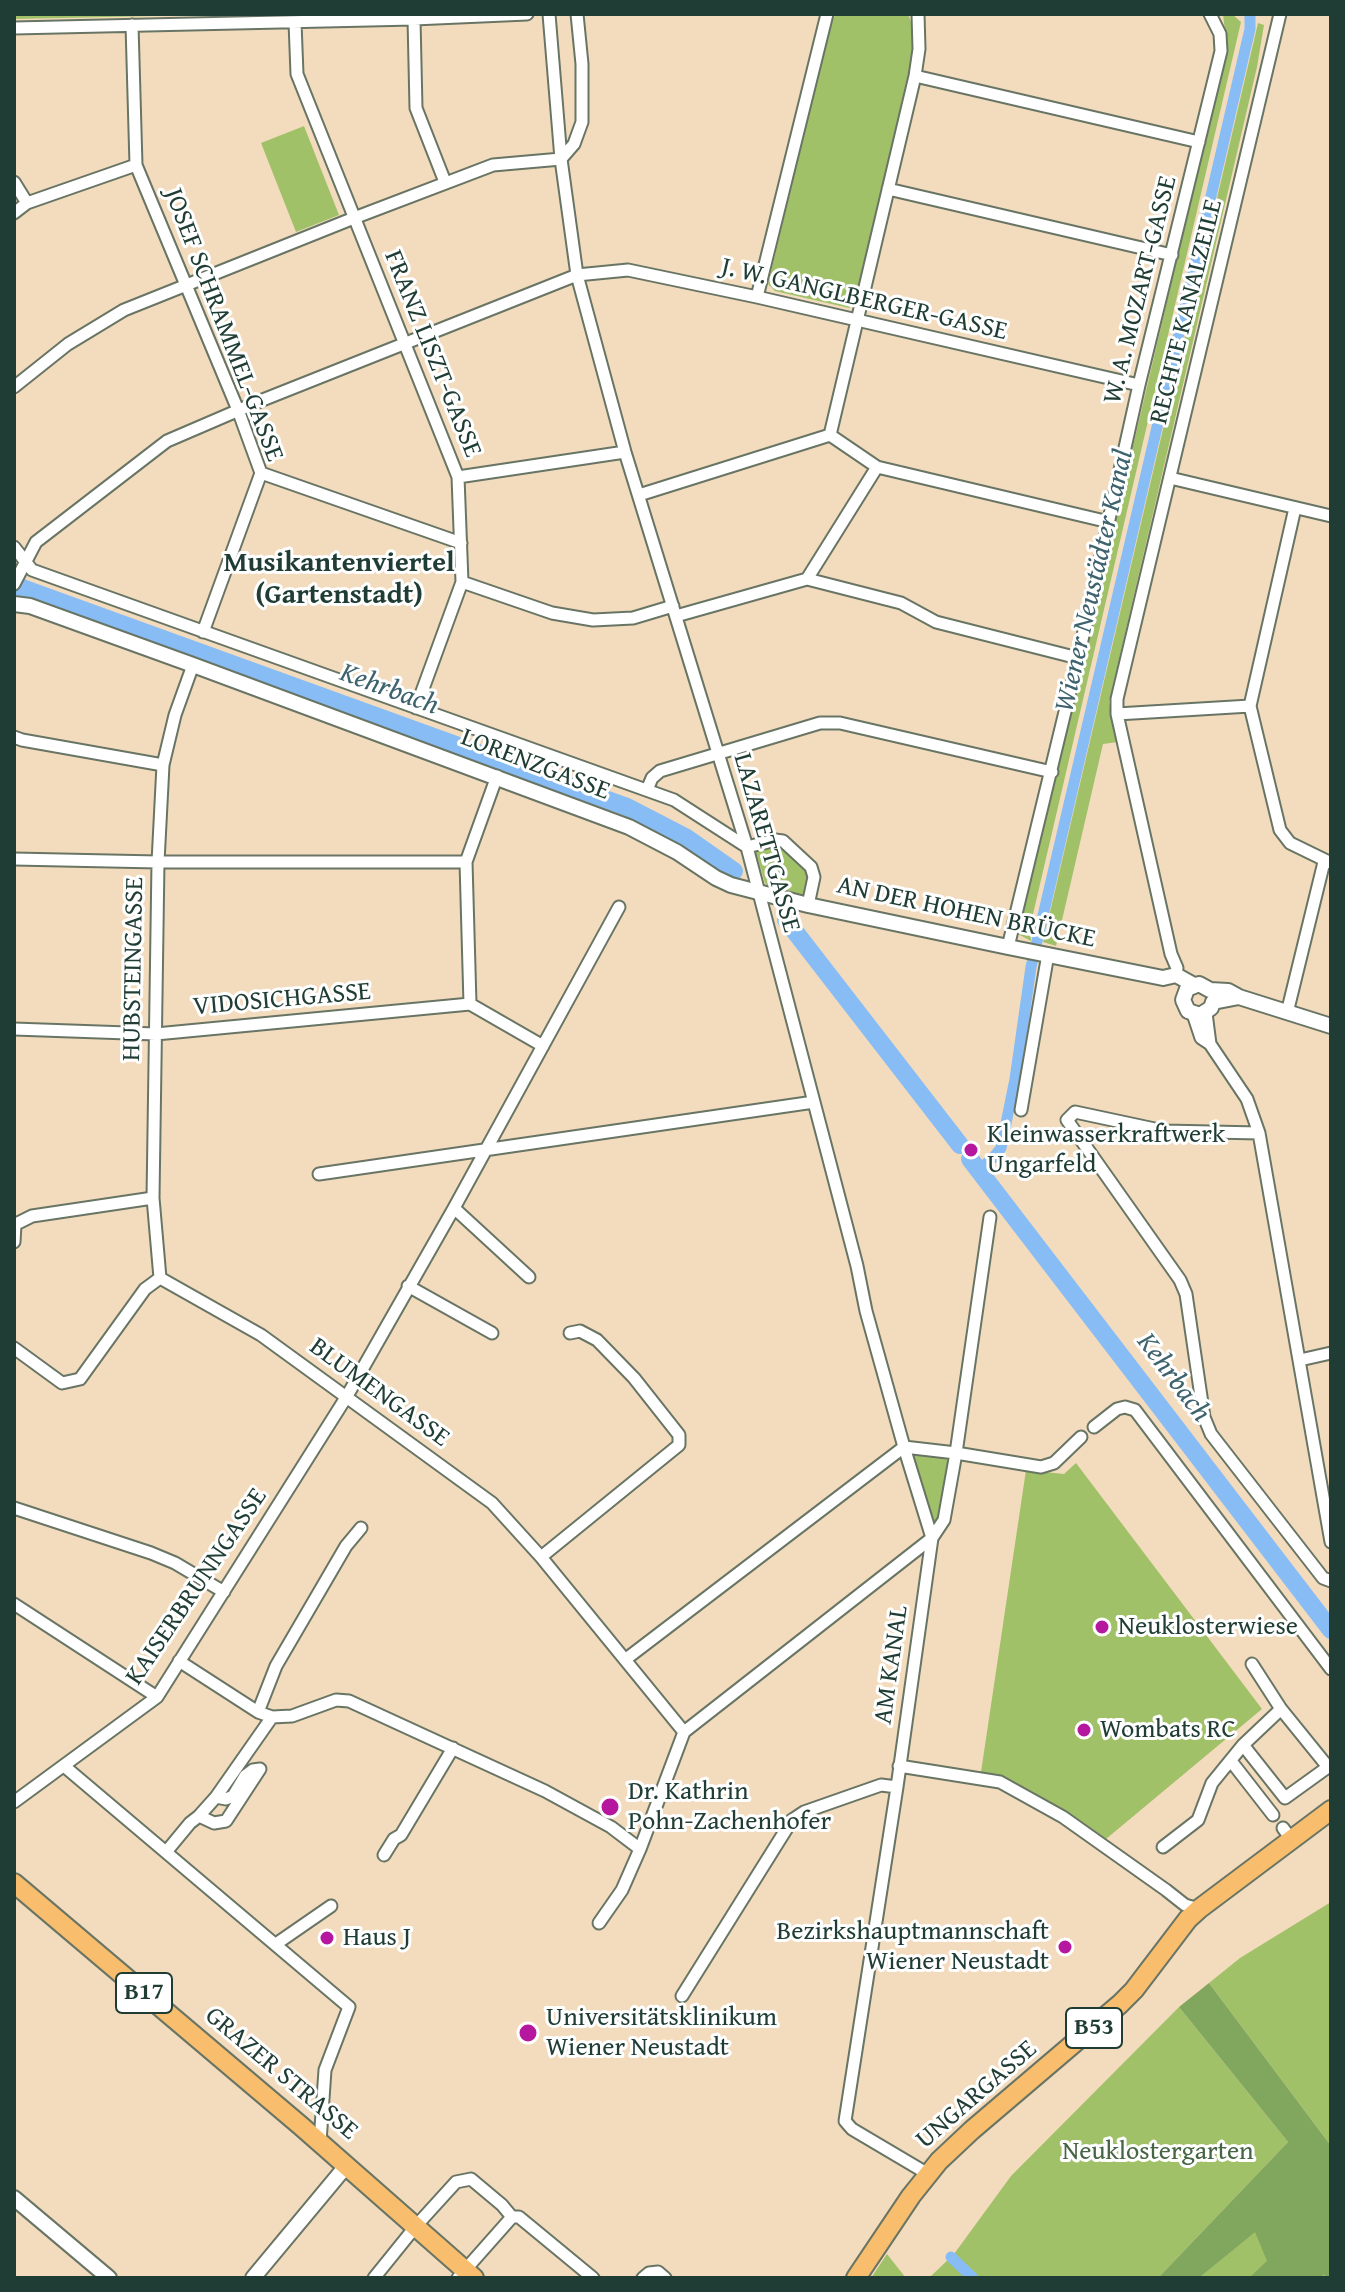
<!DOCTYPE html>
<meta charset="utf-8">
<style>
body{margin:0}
#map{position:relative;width:1345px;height:2292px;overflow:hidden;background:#f3dcbe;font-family:"Gentium Book Plus",serif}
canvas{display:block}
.frame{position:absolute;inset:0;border:16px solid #1f3d34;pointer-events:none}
</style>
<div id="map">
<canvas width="1345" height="2292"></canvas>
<div class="frame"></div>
</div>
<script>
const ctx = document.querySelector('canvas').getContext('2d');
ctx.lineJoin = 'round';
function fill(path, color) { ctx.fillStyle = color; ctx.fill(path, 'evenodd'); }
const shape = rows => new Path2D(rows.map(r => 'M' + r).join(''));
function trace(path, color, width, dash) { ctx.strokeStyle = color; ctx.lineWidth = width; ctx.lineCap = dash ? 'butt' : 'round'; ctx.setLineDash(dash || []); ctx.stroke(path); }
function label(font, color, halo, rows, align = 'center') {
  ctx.font = font + ' "Gentium Book Plus",serif'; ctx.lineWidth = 6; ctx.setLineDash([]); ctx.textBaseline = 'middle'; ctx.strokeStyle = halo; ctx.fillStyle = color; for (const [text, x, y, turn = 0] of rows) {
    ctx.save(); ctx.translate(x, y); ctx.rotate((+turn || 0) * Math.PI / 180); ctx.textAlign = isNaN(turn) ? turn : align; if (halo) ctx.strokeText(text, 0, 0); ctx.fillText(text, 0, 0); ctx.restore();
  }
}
fill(shape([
 [14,14,247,14,14,19],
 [837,14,908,14,912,24,912,57,855,304,849,308,775,291,768,284,832,19],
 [1223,14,1232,14,1241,22,1030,927,1031,941,1018,934,1227,47],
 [1258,23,1264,25,1257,67,1109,702,1118,742,1103,744,1056,946,1043,942],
 [304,126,339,215,296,232,261,143],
 [779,845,807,870,809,878,806,895,803,897,769,888,765,883,755,850],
 [915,1452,943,1455,948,1461,945,1497,938,1521,935,1522,930,1518,913,1458],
 [1076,1463,1262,1709,1106,1839,1068,1812,997,1775,981,1772,1026,1470,1064,1474],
 [1331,1902,1331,2146,1209,1983,1240,1958],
 [1179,2007,1288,2142,1158,2278,929,2278,954,2254,1011,2176],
 [1255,2231,1331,2278,1199,2278],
 [887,2254,906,2278,871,2278]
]), '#a1c169');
fill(shape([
 [1209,1983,1331,2146,1331,2278,1326,2278,1324,2274,1320,2278,1249,2278,1267,2261,1255,2232,1199,2278,1158,2278,1288,2142,1179,2007]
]), '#80a75d');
trace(shape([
 [993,1158,1001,1148,1015,1079,1031,967,1250,29,1250,14],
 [979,1171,990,1160],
 [951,2257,973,2278]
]), '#87bcf5', 11);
trace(shape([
 [14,583,22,588,627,807,687,838,734,871],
 [786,920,960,1145],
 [970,1159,1331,1630]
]), '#87bcf5', 18);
const minor = shape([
 [549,14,561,159,577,275,625,452,747,847,857,1266,866,1311,904,1447,932,1538],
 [414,19,416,108,445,182],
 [295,22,297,74,458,477,462,582,416,708],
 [132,25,136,165,238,410,261,473,203,632],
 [14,28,414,19,527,14],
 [915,76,1199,142],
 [561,159,574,144,582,122,582,64,577,14],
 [14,182,27,203],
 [888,189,1172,255],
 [14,213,27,203,136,165],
 [757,297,827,14],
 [14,387,68,344,124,310,354,218,493,165,561,159],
 [830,435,915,76,919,49,918,14],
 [261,473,461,543],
 [458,477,625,452],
 [1170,478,1331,516],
 [639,495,830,435,877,467,1109,522],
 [1295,508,1250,706,1280,830,1290,843,1331,863],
 [14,547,32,570,674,800,747,847,775,840,783,841,811,867,814,877,808,905],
 [807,579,901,603,936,622,1078,658],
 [462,582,552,613,593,620,633,618,673,606],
 [14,584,36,542,167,441,260,401,577,275,628,270,757,297,1139,385],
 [676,616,807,579,877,467],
 [1117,714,1250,706],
 [14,737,22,740,163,765],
 [647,790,652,778,660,771,820,723,840,723,1052,772],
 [14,859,158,862,466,862],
 [1008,947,1078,658,1139,385,1221,51,1220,34,1210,14],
 [1176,975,1177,968,1171,954,1117,714,1117,699,1280,14],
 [470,1004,466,862,497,776],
 [1206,1013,1210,1044],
 [1287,1013,1324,862],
 [1193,1014,1201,1038,1210,1044,1247,1099,1259,1133,1331,1542],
 [14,1029,156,1034,470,1004,543,1046],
 [1021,1110,1048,954],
 [1259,1133,1164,1131,1075,1112,1067,1120,1180,1280,1186,1294,1204,1417,1211,1434,1323,1578,1331,1581],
 [319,1174,814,1102],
 [454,1208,529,1277],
 [14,1225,32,1216,153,1198],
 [14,1242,15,1225],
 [160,1278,153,1198,158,862,163,765,175,715,193,665],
 [408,1286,492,1333],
 [14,1348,62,1383,80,1379,145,1289,160,1278,261,1335,492,1503,541,1557,684,1732],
 [1300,1360,1331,1353],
 [1094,1427,1117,1409,1125,1407,1135,1410,1331,1669],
 [14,1508,151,1553,175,1563,224,1592],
 [541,1557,679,1445,679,1435,634,1378,597,1340,580,1331,570,1333],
 [14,1604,157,1697],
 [626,1659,904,1447,956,1453,1041,1467,1054,1463,1081,1437],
 [179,1661,258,1712,272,1717,292,1716,336,1700,349,1701,545,1791,611,1827,640,1849],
 [258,1712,276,1666,346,1546,361,1528],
 [1243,1745,1285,1798,1328,1767,1281,1709,1252,1664],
 [1231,1761,1273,1815],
 [64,1766,349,2007,325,2070,320,2142],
 [899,1766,1000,1782,1063,1817,1166,1890,1185,1905,1199,1909],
 [14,1802,157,1697,347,1396,454,1208,619,907],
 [199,1816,214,1823,226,1821,260,1769,253,1770,245,1776,233,1796,226,1799,216,1797],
 [1283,1828,1291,1839],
 [1163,1847,1198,1820,1212,1783,1243,1745,1281,1709],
 [166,1852,190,1823,199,1816,216,1797,272,1717],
 [384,1855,394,1839,401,1835,453,1748],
 [599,1923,622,1890,640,1849,684,1732,932,1538],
 [276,1944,331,1906],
 [682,1996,792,1820,804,1812,881,1785,897,1787],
 [928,2174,852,2129,845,2121,897,1787,932,1538,944,1520,956,1453,990,1217],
 [374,2278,416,2226,456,2182,471,2179,502,2205,512,2217,519,2217,593,2278],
 [458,2278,512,2217],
 [643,2278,649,2273,658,2272,665,2278]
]);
const tertiary = shape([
 [14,604,30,606,193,665,629,827,677,852,716,878,731,885,808,905,1008,947,1163,978,1176,975,1194,985],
 [1239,997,1213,1002,1211,1008,1200,1015,1188,1011,1183,1000,1187,989,1199,984,1210,990,1228,991,1239,997,1331,1026],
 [14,2198,109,2278],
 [253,2278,347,2165]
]);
const primary = shape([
 [14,1883,301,2126,474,2278],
 [856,2278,911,2196,939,2161,972,2130,1120,2004,1134,1990,1188,1919,1199,1909,1331,1810]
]);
trace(minor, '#697564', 15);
trace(tertiary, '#697564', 18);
trace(primary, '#697564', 22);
trace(minor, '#fff', 11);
trace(tertiary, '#fff', 14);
trace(primary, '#f9be6d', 18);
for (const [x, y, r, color] of [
 [971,1150,8,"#b5179e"],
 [1102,1627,8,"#b5179e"],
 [1084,1730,8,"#b5179e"],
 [610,1807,10,"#b5179e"],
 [327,1938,8,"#b5179e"],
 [1065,1947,8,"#b5179e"],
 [528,2033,10,"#b5179e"]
]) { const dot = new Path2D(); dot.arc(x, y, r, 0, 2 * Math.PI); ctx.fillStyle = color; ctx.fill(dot); trace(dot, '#fff', 3); }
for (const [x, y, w] of [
 [144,1993,56],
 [1094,2028,56]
]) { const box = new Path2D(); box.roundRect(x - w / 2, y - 20, w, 40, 6); ctx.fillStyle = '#fff'; ctx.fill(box); trace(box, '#1f3d34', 2); }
label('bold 24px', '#1f3d34', null, [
 ["B17",144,1993],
 ["B53",1094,2028]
]);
label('26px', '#1f3d34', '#fff', [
 ["W. A. MOZART-GASSE",1141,290,-76],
 ["J. W. GANGLBERGER-GASSE",864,300,13],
 ["RECHTE KANALZEILE",1187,312,-76],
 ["JOSEF SCHRAMMEL-GASSE",223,325,69],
 ["FRANZ LISZT-GASSE",432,354,68],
 ["LORENZGASSE",535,765,21],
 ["LAZARETTGASSE",766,843,74],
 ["AN DER HOHEN BRÜCKE",966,913,12],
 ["HUBSTEINGASSE",134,969,-89],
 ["VIDOSICHGASSE",282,1000,-5],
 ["BLUMENGASSE",379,1393,36],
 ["KAISERBRUNNGASSE",197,1587,-56],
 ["AM KANAL",892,1665,-82],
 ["GRAZER STRASSE",281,2074,40],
 ["UNGARGASSE",977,2095,-41]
]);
label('26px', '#1f3d34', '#fff', [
 ["Kleinwasserkraftwerk",987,1135],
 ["Ungarfeld",987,1165],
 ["Neuklosterwiese",1118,1627],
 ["Wombats RC",1100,1730],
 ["Dr. Kathrin",628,1792],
 ["Pohn-Zachenhofer",628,1822],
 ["Bezirkshauptmannschaft",1049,1932,"right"],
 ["Wiener Neustadt",1049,1962,"right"],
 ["Haus J",343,1938],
 ["Universitätsklinikum",546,2018],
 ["Wiener Neustadt",546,2048]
], 'left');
label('26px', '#466544', '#fff', [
 ["Neuklostergarten",1158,2152]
]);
label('bold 28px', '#1f3d34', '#fff', [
 ["Musikantenviertel",339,564],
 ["(Gartenstadt)",339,596]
]);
label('italic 28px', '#3e636e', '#fff', [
 ["Wiener Neustädter Kanal",1095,581,-77],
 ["Kehrbach",389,690,20],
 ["Kehrbach",1173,1378,53]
]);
</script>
